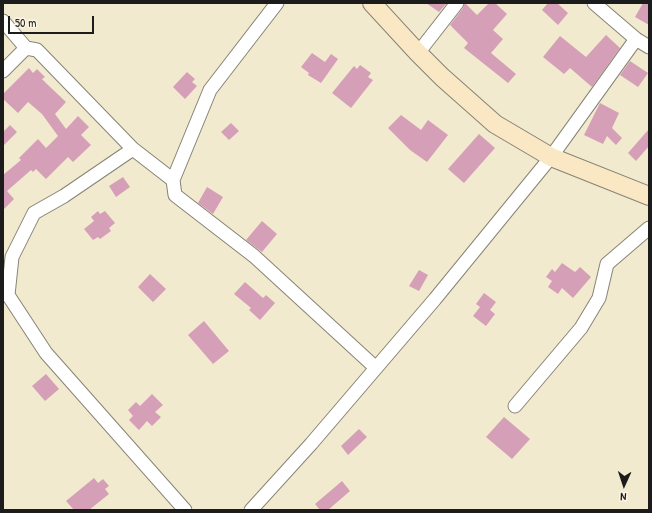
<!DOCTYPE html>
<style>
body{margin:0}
#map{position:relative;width:652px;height:513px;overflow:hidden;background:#f2eacf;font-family:"Patrick Hand",sans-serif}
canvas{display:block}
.frame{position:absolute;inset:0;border:4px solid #1c1c1c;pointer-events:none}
.north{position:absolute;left:604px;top:465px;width:40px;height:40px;-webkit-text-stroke:3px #fcf5e5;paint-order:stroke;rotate:183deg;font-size:11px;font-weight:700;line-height:16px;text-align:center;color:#1c1c1c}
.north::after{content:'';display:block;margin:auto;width:14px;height:18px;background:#1c1c1c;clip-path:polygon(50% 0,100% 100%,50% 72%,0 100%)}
.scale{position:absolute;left:8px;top:16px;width:86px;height:18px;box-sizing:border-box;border:2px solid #1c1c1c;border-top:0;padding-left:5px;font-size:12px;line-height:14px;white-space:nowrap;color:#1c1c1c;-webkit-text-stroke:3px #fcf5e5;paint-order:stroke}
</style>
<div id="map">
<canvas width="652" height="513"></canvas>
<div class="frame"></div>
<div class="north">N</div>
<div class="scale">50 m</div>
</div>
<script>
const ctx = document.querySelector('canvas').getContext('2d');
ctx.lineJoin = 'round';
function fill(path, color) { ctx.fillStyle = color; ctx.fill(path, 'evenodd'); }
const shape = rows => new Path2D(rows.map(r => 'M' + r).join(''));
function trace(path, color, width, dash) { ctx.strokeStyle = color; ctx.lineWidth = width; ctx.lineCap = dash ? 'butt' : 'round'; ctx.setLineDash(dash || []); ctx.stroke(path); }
fill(shape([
 [426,3,447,3,439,12],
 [465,3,477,15,489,3,495,3,507,14,493,30,503,39,491,53,516,74,508,83,464,48,468,43,450,25,463,8],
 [548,3,557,3,568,13,558,25,542,10],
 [643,3,649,3,649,25,635,17],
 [606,35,620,48,592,87,570,68,564,74,543,57,560,36,586,57],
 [312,53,325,62,331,54,338,59,321,83,308,75,309,73,301,67],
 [630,61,648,73,638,87,620,75],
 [360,65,371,73,368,77,373,80,351,108,332,93,354,66,357,69],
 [29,68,33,73,37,69,45,77,42,79,47,84,66,102,55,114,66,129,78,116,89,127,81,135,91,145,73,162,68,157,46,179,36,169,33,172,31,170,7,191,14,199,3,210,3,175,21,160,19,158,38,139,46,148,58,136,42,114,28,102,18,113,3,99,3,94],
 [187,72,195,79,192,82,197,86,185,99,173,87],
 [600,103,619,113,612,128,622,138,616,145,607,136,603,144,584,135],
 [401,115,421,130,428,120,448,135,427,162,410,150,388,128],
 [231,123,239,131,229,140,221,132],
 [10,125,17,132,3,146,3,132],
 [649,129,649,146,636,161,628,153],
 [479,134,495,148,464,183,448,169],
 [123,177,130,187,116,197,109,186],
 [207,187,223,197,213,214,198,203],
 [98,211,100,214,105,211,115,223,109,228,111,231,100,239,98,237,93,240,84,229,94,221,91,217],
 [262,221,277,234,262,252,246,240],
 [562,263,575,272,580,267,591,277,573,298,562,288,558,294,548,287,552,281,546,277,552,269,555,272],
 [419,270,428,275,419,291,409,286],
 [150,274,166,289,153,302,138,287],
 [245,282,263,298,266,295,275,303,260,320,249,310,251,308,234,294],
 [484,293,496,302,490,310,495,314,486,326,473,316,480,307,476,304],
 [204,321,229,351,213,364,188,335],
 [46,374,59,389,45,401,32,386],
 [152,394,163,405,155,412,161,417,152,426,147,421,139,430,129,420,133,416,128,410,136,402,140,406],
 [504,417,530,439,512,459,486,437],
 [359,429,367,437,348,455,341,446],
 [94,478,98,483,103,479,109,486,105,489,109,494,89,510,74,510,66,501],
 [342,481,350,491,328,510,320,510,315,504]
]), '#d49fb7');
const street = shape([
 [594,3,636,39,649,47],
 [3,21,26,48,3,71],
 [26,48,37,50,133,149,173,180,175,195,254,256,376,368],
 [418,53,457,3],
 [133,149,64,196,34,213,12,257,8,295,46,353,185,510],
 [173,180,210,90,277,3],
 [515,406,581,328,599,298,607,264,649,228],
 [251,510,311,444,435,299,551,157,636,39]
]);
const secondary = shape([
 [372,3,418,53,442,77,495,124,551,157,649,196]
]);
trace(street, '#878376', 15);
trace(secondary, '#878376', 20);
trace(street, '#fff', 13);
trace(secondary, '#fae7c3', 18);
</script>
